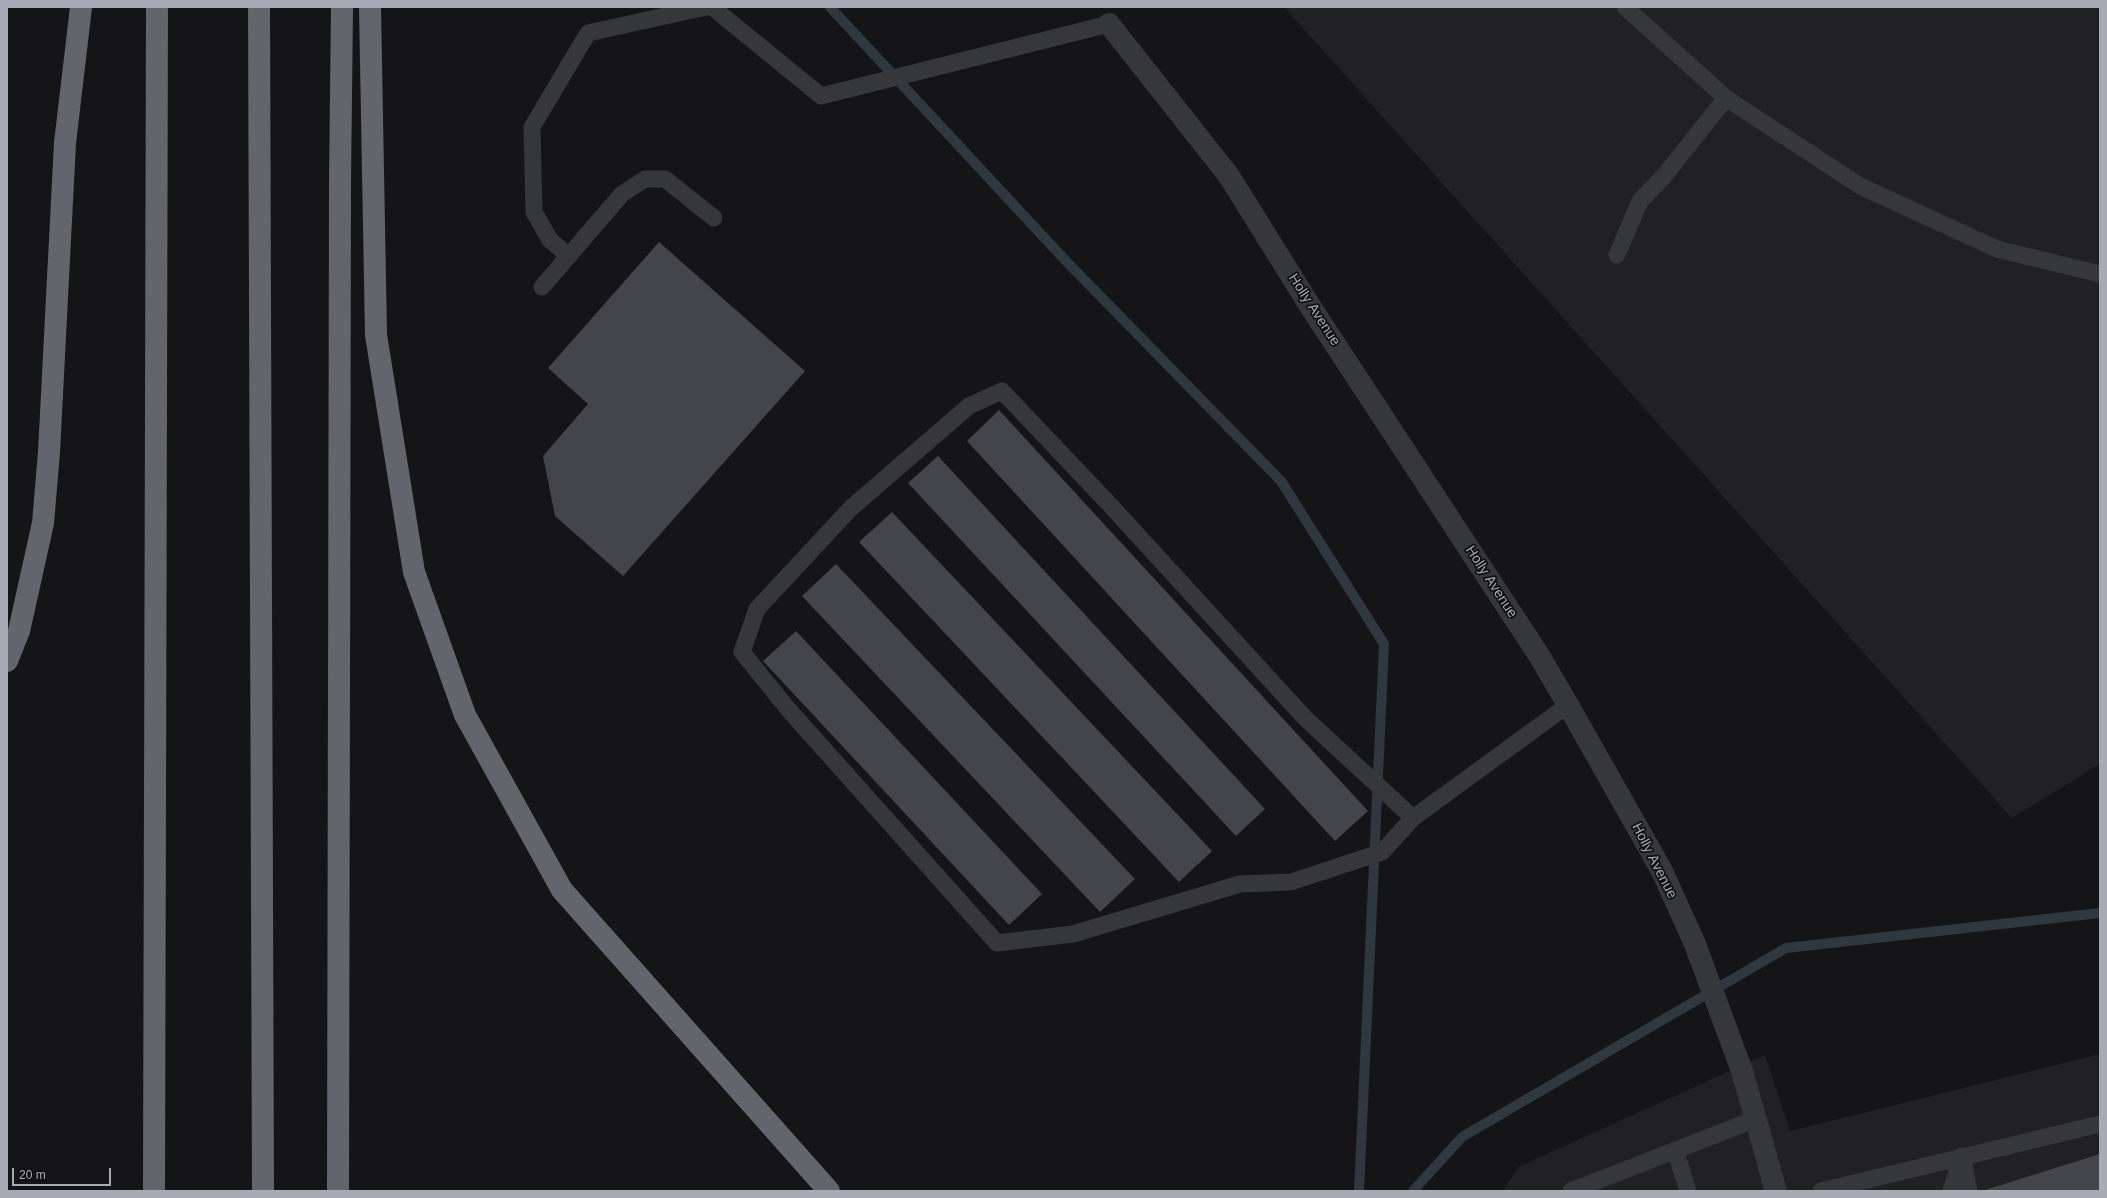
<!DOCTYPE html>
<style>
body{margin:0}
#map{position:relative;width:2107px;height:1198px;overflow:hidden;background:#151517;font-family:Helvetica,sans-serif}
canvas{display:block}
.frame{position:absolute;inset:0;border:8px solid #a8abb6;pointer-events:none}
.scale{position:absolute;left:12px;top:1168px;width:99px;height:18px;box-sizing:border-box;border:2px solid #a8abb6;border-top:0;padding-left:5px;font-size:12px;line-height:14px;white-space:nowrap;color:#a8abb6;-webkit-text-stroke:3px #101012;paint-order:stroke}
</style>
<div id="map">
<canvas width="2107" height="1198"></canvas>
<div class="frame"></div>
<div class="scale">20 m</div>
</div>
<script>
const ctx = document.querySelector('canvas').getContext('2d');
ctx.lineJoin = 'round';
function fill(path, color) { ctx.fillStyle = color; ctx.fill(path, 'evenodd'); }
const shape = rows => new Path2D(rows.map(r => 'M' + r).join(''));
function trace(path, color, width, dash) { ctx.strokeStyle = color; ctx.lineWidth = width; ctx.lineCap = dash ? 'butt' : 'round'; ctx.setLineDash(dash || []); ctx.stroke(path); }
function label(font, color, halo, rows, align = 'center') {
  ctx.font = font + ' Helvetica,sans-serif'; ctx.lineWidth = 3.5; ctx.setLineDash([]); ctx.textBaseline = 'middle'; ctx.strokeStyle = halo; ctx.fillStyle = color; for (const [text, x, y, turn = 0] of rows) {
    ctx.save(); ctx.translate(x, y); ctx.rotate((+turn || 0) * Math.PI / 180); ctx.textAlign = isNaN(turn) ? turn : align; if (halo) ctx.strokeText(text, 0, 0); ctx.fillText(text, 0, 0); ctx.restore();
  }
}
fill(shape([
 [1284,7,2100,7,2100,764,2012,818],
 [2100,1054,2100,1191,1503,1191,1518,1167,1765,1055,1790,1131]
]), '#212124');
trace(shape([
 [830,7,1065,260,1281,481,1384,644,1359,1191],
 [1413,1191,1462,1137,1786,948,2100,913]
]), '#2f373f', 10);
fill(shape([
 [659,242,805,371,623,576,555,516,543,456,588,404,548,368],
 [999,410,1368,811,1335,841,967,441],
 [938,456,1265,809,1236,836,908,483],
 [892,512,1212,851,1179,882,859,542],
 [836,564,1135,879,1100,912,802,596],
 [796,631,1042,894,1009,925,763,661],
 [2100,1154,2100,1191,1985,1191,1985,1190]
]), '#44454a');
trace(shape([
 [712,7,821,96,1109,24],
 [1625,7,1726,98,1860,186,1997,249,2100,274],
 [1617,255,1640,201,1664,176,1726,98],
 [569,256,550,240,534,212,532,127,588,33,706,7],
 [542,287,622,194,645,179,665,179,714,218],
 [1413,818,1305,718,1111,506,1002,391,969,406,851,508,757,609,742,652,788,709,997,943,1073,934,1240,884,1291,882,1382,852,1413,818,1568,705],
 [1675,1150,1688,1191],
 [1962,1156,1969,1191],
 [1571,1191,1756,1119],
 [1821,1191,2100,1124],
 [1951,1191,1962,1156]
]), '#36373b', 17);
trace(shape([
 [1109,24,1229,176,1310,306,1540,657,1568,705,1662,871,1695,944,1742,1071,1776,1191]
]), '#36373b', 22);
trace(shape([
 [259,7,263,1191],
 [370,7,376,335,414,572,465,715,562,890,829,1191],
 [7,661,19,631,43,523,49,452,65,143,81,7],
 [154,1191,157,7],
 [338,1191,340,183,342,7]
]), '#63656c', 22);
label('14px', '#a8abb6', '#101012', [
 ["Holly Avenue",1314,310,57],
 ["Holly Avenue",1491,582,57],
 ["Holly Avenue",1654,861,63]
]);
</script>
